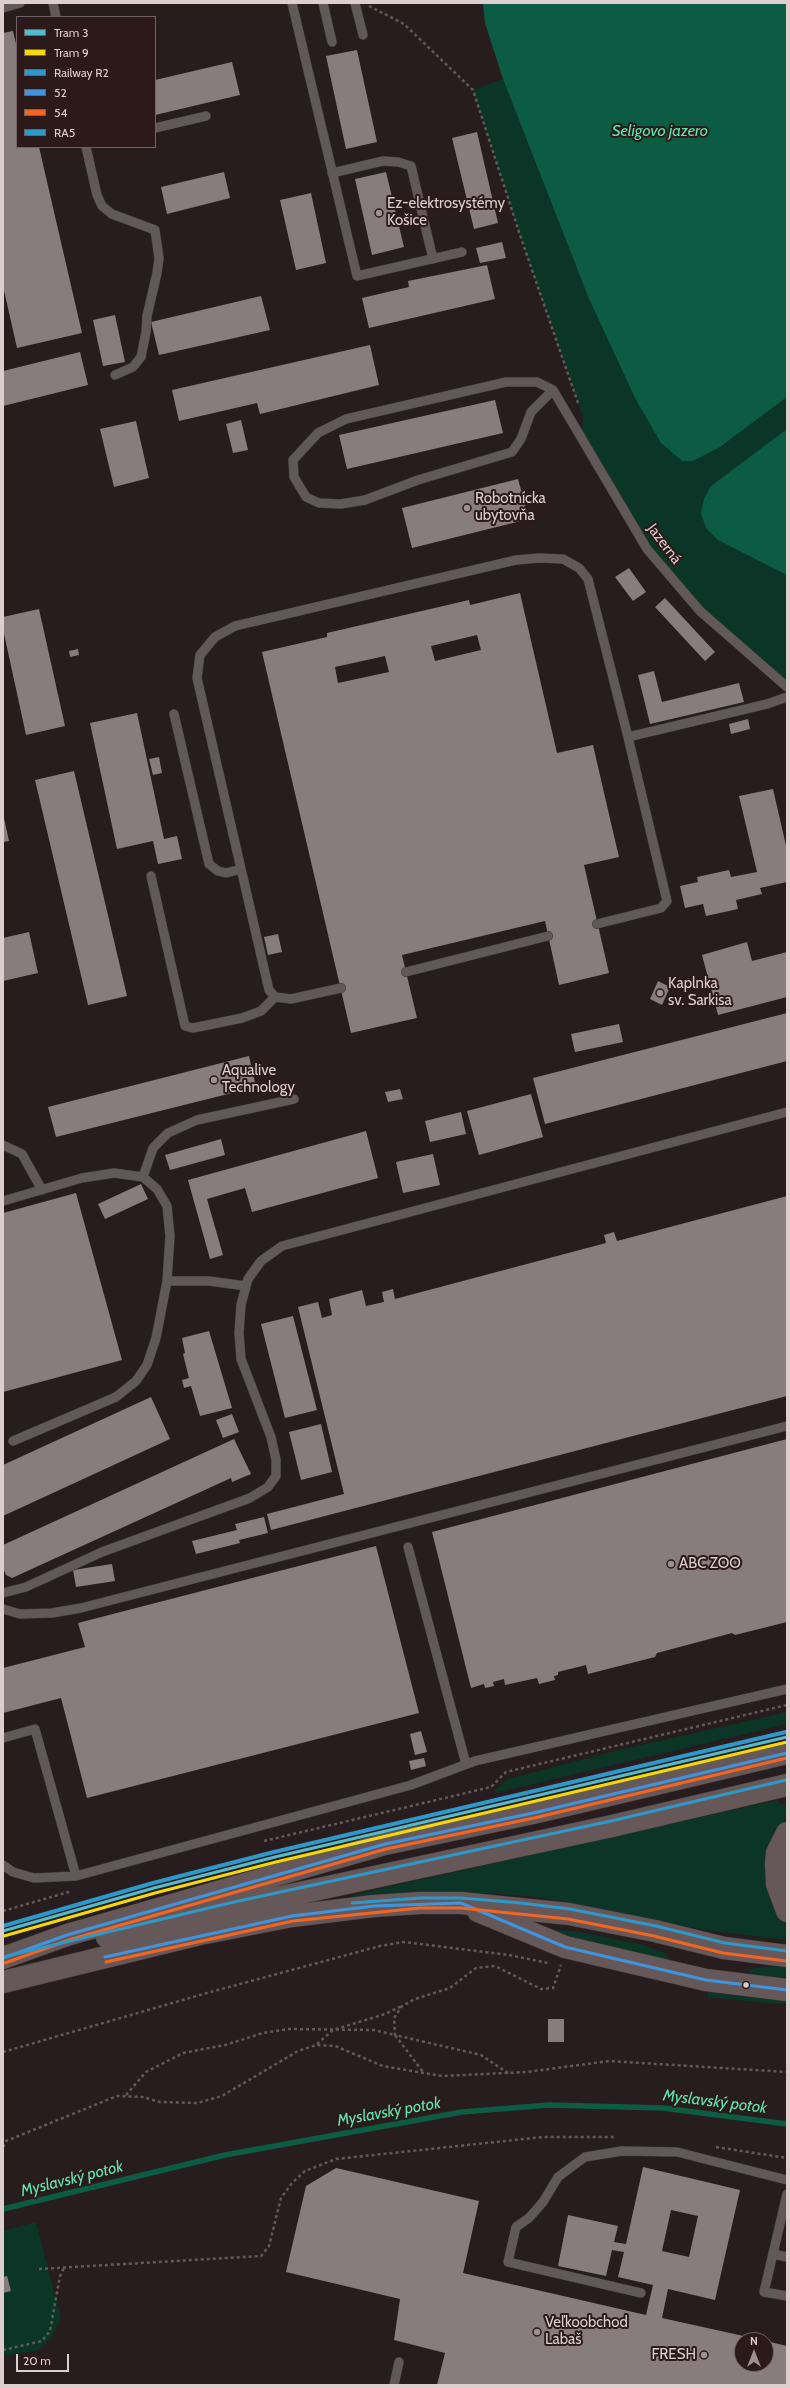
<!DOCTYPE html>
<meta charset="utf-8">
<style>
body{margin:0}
#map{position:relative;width:790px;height:2388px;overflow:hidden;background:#281d1e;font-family:Cabin,sans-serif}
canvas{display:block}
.frame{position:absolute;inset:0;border:4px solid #dbcecd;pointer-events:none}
.legend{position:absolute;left:16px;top:16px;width:140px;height:132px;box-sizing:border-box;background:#2c191a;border:1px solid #726162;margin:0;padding:5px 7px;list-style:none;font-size:12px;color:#dbcecd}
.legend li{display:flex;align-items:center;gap:8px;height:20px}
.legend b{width:20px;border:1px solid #726162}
.north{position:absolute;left:734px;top:2332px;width:40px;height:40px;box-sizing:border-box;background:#2c191a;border:1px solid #726162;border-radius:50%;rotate:0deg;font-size:11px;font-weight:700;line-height:16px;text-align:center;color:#dbcecd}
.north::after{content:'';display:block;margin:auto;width:14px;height:18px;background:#9c9090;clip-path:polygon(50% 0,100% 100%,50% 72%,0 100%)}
.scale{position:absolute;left:16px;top:2354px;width:53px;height:18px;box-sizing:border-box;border:2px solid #dbcecd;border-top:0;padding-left:5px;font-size:12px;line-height:14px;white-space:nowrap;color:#dbcecd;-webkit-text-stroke:3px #2c191a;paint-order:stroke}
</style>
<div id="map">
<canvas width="790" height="2388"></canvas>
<div class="frame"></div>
<ul class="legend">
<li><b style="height:5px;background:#55bace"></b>Tram 3</li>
<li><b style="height:5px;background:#f5d907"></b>Tram 9</li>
<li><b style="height:5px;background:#2f98ca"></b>Railway R2</li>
<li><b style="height:5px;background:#4094de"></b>52</li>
<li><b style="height:5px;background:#f26522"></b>54</li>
<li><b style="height:5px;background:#2f98ca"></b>RA5</li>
</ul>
<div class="north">N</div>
<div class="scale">20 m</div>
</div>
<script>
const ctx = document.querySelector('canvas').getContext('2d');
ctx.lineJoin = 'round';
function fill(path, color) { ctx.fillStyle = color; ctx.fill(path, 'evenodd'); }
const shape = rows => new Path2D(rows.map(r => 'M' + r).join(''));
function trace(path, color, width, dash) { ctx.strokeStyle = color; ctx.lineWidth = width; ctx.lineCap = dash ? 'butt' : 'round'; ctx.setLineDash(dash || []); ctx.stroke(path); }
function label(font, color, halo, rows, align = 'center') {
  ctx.font = font + ' Cabin,sans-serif'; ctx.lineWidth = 4; ctx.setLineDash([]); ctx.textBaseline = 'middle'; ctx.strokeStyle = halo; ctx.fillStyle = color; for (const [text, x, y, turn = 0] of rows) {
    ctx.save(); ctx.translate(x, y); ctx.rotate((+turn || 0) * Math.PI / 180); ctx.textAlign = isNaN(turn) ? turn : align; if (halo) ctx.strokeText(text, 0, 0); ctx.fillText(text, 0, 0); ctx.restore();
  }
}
fill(shape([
 [503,79,589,299,636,400,661,443,682,461,720,447,787,397,787,687,700,611,650,552,581,440,583,417,520,235,473,90],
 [787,1712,787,1724,495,1793,495,1790,508,1779,619,1750],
 [778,1800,779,1805,787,1803,787,1816,778,1828,780,1917,787,1926,787,1940,705,1930,539,1897,502,1894,427,1891,351,1898,352,1895],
 [553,1929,580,1932,640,1944,668,1954,667,1961,553,1932],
 [773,1966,787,1967,787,1978,749,1975,749,1969],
 [707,1991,787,2000,787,2005,708,1997],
 [36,2222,61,2318,51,2338,39,2350,3,2356,3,2231]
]), '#0a3527');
fill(shape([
 [483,3,787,3,787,397,720,447,693,461,682,461,661,443,636,400,589,299,503,79,485,23],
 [787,429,787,575,718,540,706,528,701,513,704,499,711,486]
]), '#0b5c42');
trace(shape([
 [3,2209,225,2155,462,2112,549,2105,663,2108,787,2124]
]), '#0b5c42', 5.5);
fill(shape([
 [13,31,17,48,17,147,39,147,82,333,17,348,3,286,3,33],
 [357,50,377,142,346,149,326,56],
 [232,62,240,95,155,115,155,80],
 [477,132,498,223,474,229,452,138],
 [224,172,230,198,167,214,161,187],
 [386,172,404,247,372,255,355,179],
 [311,193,326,263,296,270,280,200],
 [502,242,506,258,480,263,476,248],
 [487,265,495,299,369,328,362,298,409,287,408,281],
 [261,296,270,330,159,355,151,322],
 [115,315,125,362,103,366,93,320],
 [370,345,379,385,260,414,257,403,179,421,172,390],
 [80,352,88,385,3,406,3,371],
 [495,400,503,433,347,469,339,435],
 [241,420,248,450,233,453,226,424],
 [136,421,149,478,114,487,100,429],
 [518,479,529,519,412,548,402,508],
 [629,568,646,592,633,601,615,577],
 [520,593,557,753,593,745,611,823,619,857,584,865,609,973,559,985,545,921,402,955,417,1018,351,1033,262,652,327,637,327,633,469,600,470,605],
 [477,635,481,650,435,661,431,646],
 [385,656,389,672,338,683,335,667],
 [665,598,715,652,705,661,655,607],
 [39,609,65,726,26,735,3,629,3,617],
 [78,649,79,655,70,657,69,651],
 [654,671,662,702,739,683,744,702,650,724,638,675],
 [137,713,164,839,177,836,182,859,158,864,153,841,117,849,90,723],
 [748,719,750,729,731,734,729,724],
 [159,757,162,773,153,775,149,759],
 [74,771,127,996,88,1005,35,780],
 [773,789,787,850,787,882,760,888,762,894,736,900,738,909,706,916,703,904,685,908,680,886,698,882,697,877,729,870,731,877,757,872,739,796],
 [4,818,9,841,3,842,3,819],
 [29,932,38,973,3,981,3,938],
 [278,934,282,952,268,955,264,937],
 [747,942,752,961,787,952,787,997,718,1015,702,955],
 [658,981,670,987,662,1005,650,999],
 [787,1013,787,1061,545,1124,533,1078],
 [619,1024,623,1042,575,1052,571,1034],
 [249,1056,256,1087,56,1137,48,1107],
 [400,1089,403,1099,388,1102,385,1092],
 [531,1094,543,1137,479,1155,467,1111],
 [461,1112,466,1134,430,1142,425,1121],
 [366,1131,378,1178,252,1212,245,1188,207,1199,223,1255,210,1259,188,1180],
 [221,1139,225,1155,170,1170,165,1155],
 [433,1154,440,1185,403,1193,396,1162],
 [141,1184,148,1199,105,1219,98,1204],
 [76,1193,122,1360,3,1392,3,1213],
 [787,1196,787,1396,271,1530,267,1514,344,1494,298,1307,318,1302,322,1318,332,1315,329,1299,362,1290,366,1306,384,1302,382,1292,393,1289,395,1299,606,1243,604,1235,614,1232,617,1241],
 [293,1316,317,1410,285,1418,261,1324],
 [209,1331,232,1408,200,1416,191,1386,184,1388,182,1380,189,1378,183,1354,185,1353,182,1338],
 [151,1397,170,1439,3,1516,3,1465],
 [232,1414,239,1432,223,1438,216,1420],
 [321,1424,332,1472,301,1480,289,1432],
 [234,1439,251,1474,232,1482,231,1478,12,1578,6,1575,3,1568,3,1545],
 [787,1439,787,1622,735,1635,732,1633,657,1653,655,1657,588,1674,586,1665,558,1672,558,1675,554,1676,555,1680,539,1684,537,1678,505,1685,504,1679,493,1682,494,1686,485,1688,484,1684,471,1688,432,1532],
 [264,1517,268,1533,239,1540,240,1543,196,1554,192,1541,237,1530,235,1524],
 [376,1546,419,1713,87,1798,61,1698,3,1713,3,1668,85,1647,78,1623],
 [112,1564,115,1581,76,1587,73,1570],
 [421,1731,427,1752,415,1755,410,1734],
 [424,1758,426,1766,411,1770,409,1761],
 [548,2019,564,2019,564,2042,548,2042],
 [643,2167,740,2190,715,2300,668,2289,662,2318,757,2339,742,2340,742,2364,766,2364,766,2341,787,2346,787,2385,437,2385,445,2353,394,2340,400,2299,286,2272,306,2186,336,2168,479,2201,463,2273,646,2315,653,2285,618,2277,624,2252,612,2250,606,2276,558,2266,568,2215,618,2226,614,2242,626,2244],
 [671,2210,698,2216,689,2257,662,2251],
 [7,2276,11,2291,3,2293,3,2277]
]), '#877d7d');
const lane = shape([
 [53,3,56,17],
 [292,3,357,276,462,252],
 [323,3,332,42],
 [355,3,363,35],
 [3,8,20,3],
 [155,128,206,116],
 [86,147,97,195,102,206,112,214,155,230,159,258,157,273,147,316,146,332,141,357,133,367,115,375],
 [332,173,383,161,398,162,411,166,433,259],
 [506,382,537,382,553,390,531,412,521,439,512,452,418,480,365,500,341,504,319,503,306,497,294,477,293,460,318,433,346,419,506,382],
 [553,390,647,549,700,611,787,687],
 [174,714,209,864,218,871,226,873,241,869],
 [151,876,185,1026,193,1028,242,1018,261,1011,275,997],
 [597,924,661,908,667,901,628,737],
 [406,972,548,936],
 [341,988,291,999,275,997,269,990,197,678,200,655,215,637,235,626,516,560,539,558,563,559,579,568,588,579,628,737,767,704,787,697],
 [3,1145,22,1154,42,1190],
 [143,1177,153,1148,168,1133,197,1120,294,1099],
 [3,1201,82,1178,114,1173,143,1177,157,1189,167,1206,170,1236,167,1281],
 [13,1441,116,1397,136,1381,147,1365,156,1338,167,1281,209,1281,246,1286],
 [408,1547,466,1764],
 [3,1593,26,1587,102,1552,250,1498,268,1487,276,1476,276,1460,271,1437,241,1359,239,1333,241,1305,248,1279,261,1261,282,1246,787,1112],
 [3,1609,20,1614,52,1613,81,1608,787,1426],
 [3,1738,35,1729,76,1876],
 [3,1865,13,1872,34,1878,76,1876,411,1785,475,1761,787,1689],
 [787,2194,764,2292,787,2296],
 [773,2254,787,2257],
 [641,2293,508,2262,516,2227,529,2218,543,2202,558,2177,585,2157,622,2151,677,2152,787,2180],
 [394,2385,399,2362]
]);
const highway = shape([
 [787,1833,777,1853,776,1864,777,1884,787,1911],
 [478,1911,565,1947,706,1980,787,1990],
 [107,1937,235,1907,612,1826,787,1785],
 [3,1958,67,1935,385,1844,533,1813,787,1753],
 [3,1982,200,1934,292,1916,374,1906,420,1903,461,1903,569,1914,655,1931,724,1948,787,1956]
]);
trace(lane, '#413838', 10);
trace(highway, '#413838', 23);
trace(shape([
 [369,6,404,24,473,90,520,235,578,403],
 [264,1841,491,1787,506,1772,787,1705],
 [3,1911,72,1891],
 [317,2044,333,2030,385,2014,402,2006],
 [3,2052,207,1993,380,1946,404,1942,509,1955,548,1963],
 [508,2073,481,2055,395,2035,394,2018,402,2006,415,1999,450,1988,476,1968,495,1966,541,1989,553,1988,561,1965],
 [126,2095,146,2072,183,2053,225,2045,263,2033,288,2029,374,2030,395,2035,423,2072],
 [3,2147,6,2141,117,2096,143,2097,160,2102,197,2103,222,2096,298,2051,316,2045,335,2046,383,2066,442,2076,527,2072,609,2061,787,2072],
 [716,2147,787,2158],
 [39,2269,261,2256,269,2246,281,2198,292,2183,305,2171,336,2159,543,2137,616,2137],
 [3,2350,42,2341,50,2331,60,2276,64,2268]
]), '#625a5a', 2.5, [3, 3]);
trace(lane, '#615859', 9);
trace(highway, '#665858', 22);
trace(shape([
 [105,1957,292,1916,374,1906,461,1903,565,1947,706,1980,787,1990],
 [3,1958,67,1935,385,1844,533,1813,787,1753]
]), '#4094de', 3);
trace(shape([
 [106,1962,293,1921,420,1908,461,1908,568,1919,654,1936,723,1953,786,1961],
 [5,1963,69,1940,386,1849,534,1818,787,1758]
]), '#f26522', 3);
trace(shape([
 [352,1903,420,1898,461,1898,521,1903,570,1909,656,1926,725,1943,787,1951],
 [3,1957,234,1902,611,1821,786,1780]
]), '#2f98ca', 3);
trace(shape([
 [3,1926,153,1883,274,1852,786,1732]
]), '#2f98ca', 4);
trace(shape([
 [3,1931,154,1888,275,1857,787,1737]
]), '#55bace', 3);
trace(shape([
 [4,1936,155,1893,276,1862,787,1742]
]), '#f5d907', 3);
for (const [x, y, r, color] of [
 [379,213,4,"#9c9090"],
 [467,508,4,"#9c9090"],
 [660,993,4,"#9c9090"],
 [214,1080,4,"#9c9090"],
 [671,1564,4,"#9c9090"],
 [746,1985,3.5,"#dbcecd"],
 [537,2332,4,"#9c9090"],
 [704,2355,4,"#9c9090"]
]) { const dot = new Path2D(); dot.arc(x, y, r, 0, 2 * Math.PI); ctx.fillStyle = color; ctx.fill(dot); trace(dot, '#2c191a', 1.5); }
label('15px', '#dbcecd', '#2c191a', [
 ["Ez-elektrosystémy",387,204],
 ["Košice",387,221],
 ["Robotnícka",475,499],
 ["ubytovňa",475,516],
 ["Kaplnka",668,984],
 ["sv. Sarkisa",668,1001],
 ["Aqualive",222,1071],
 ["Technology",222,1088],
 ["ABC ZOO",679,1564],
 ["Veľkoobchod",545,2323],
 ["Labaš",545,2340],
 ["FRESH",696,2355,"right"]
], 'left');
label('15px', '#dbcecd', '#2c191a', [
 ["Jazerná",664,544,53]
]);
label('italic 16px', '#5ce7b1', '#2c191a', [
 ["Seligovo jazero",660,131],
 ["Myslavský potok",715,2102,7],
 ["Myslavský potok",389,2112,-10],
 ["Myslavský potok",72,2179,-14]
]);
</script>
